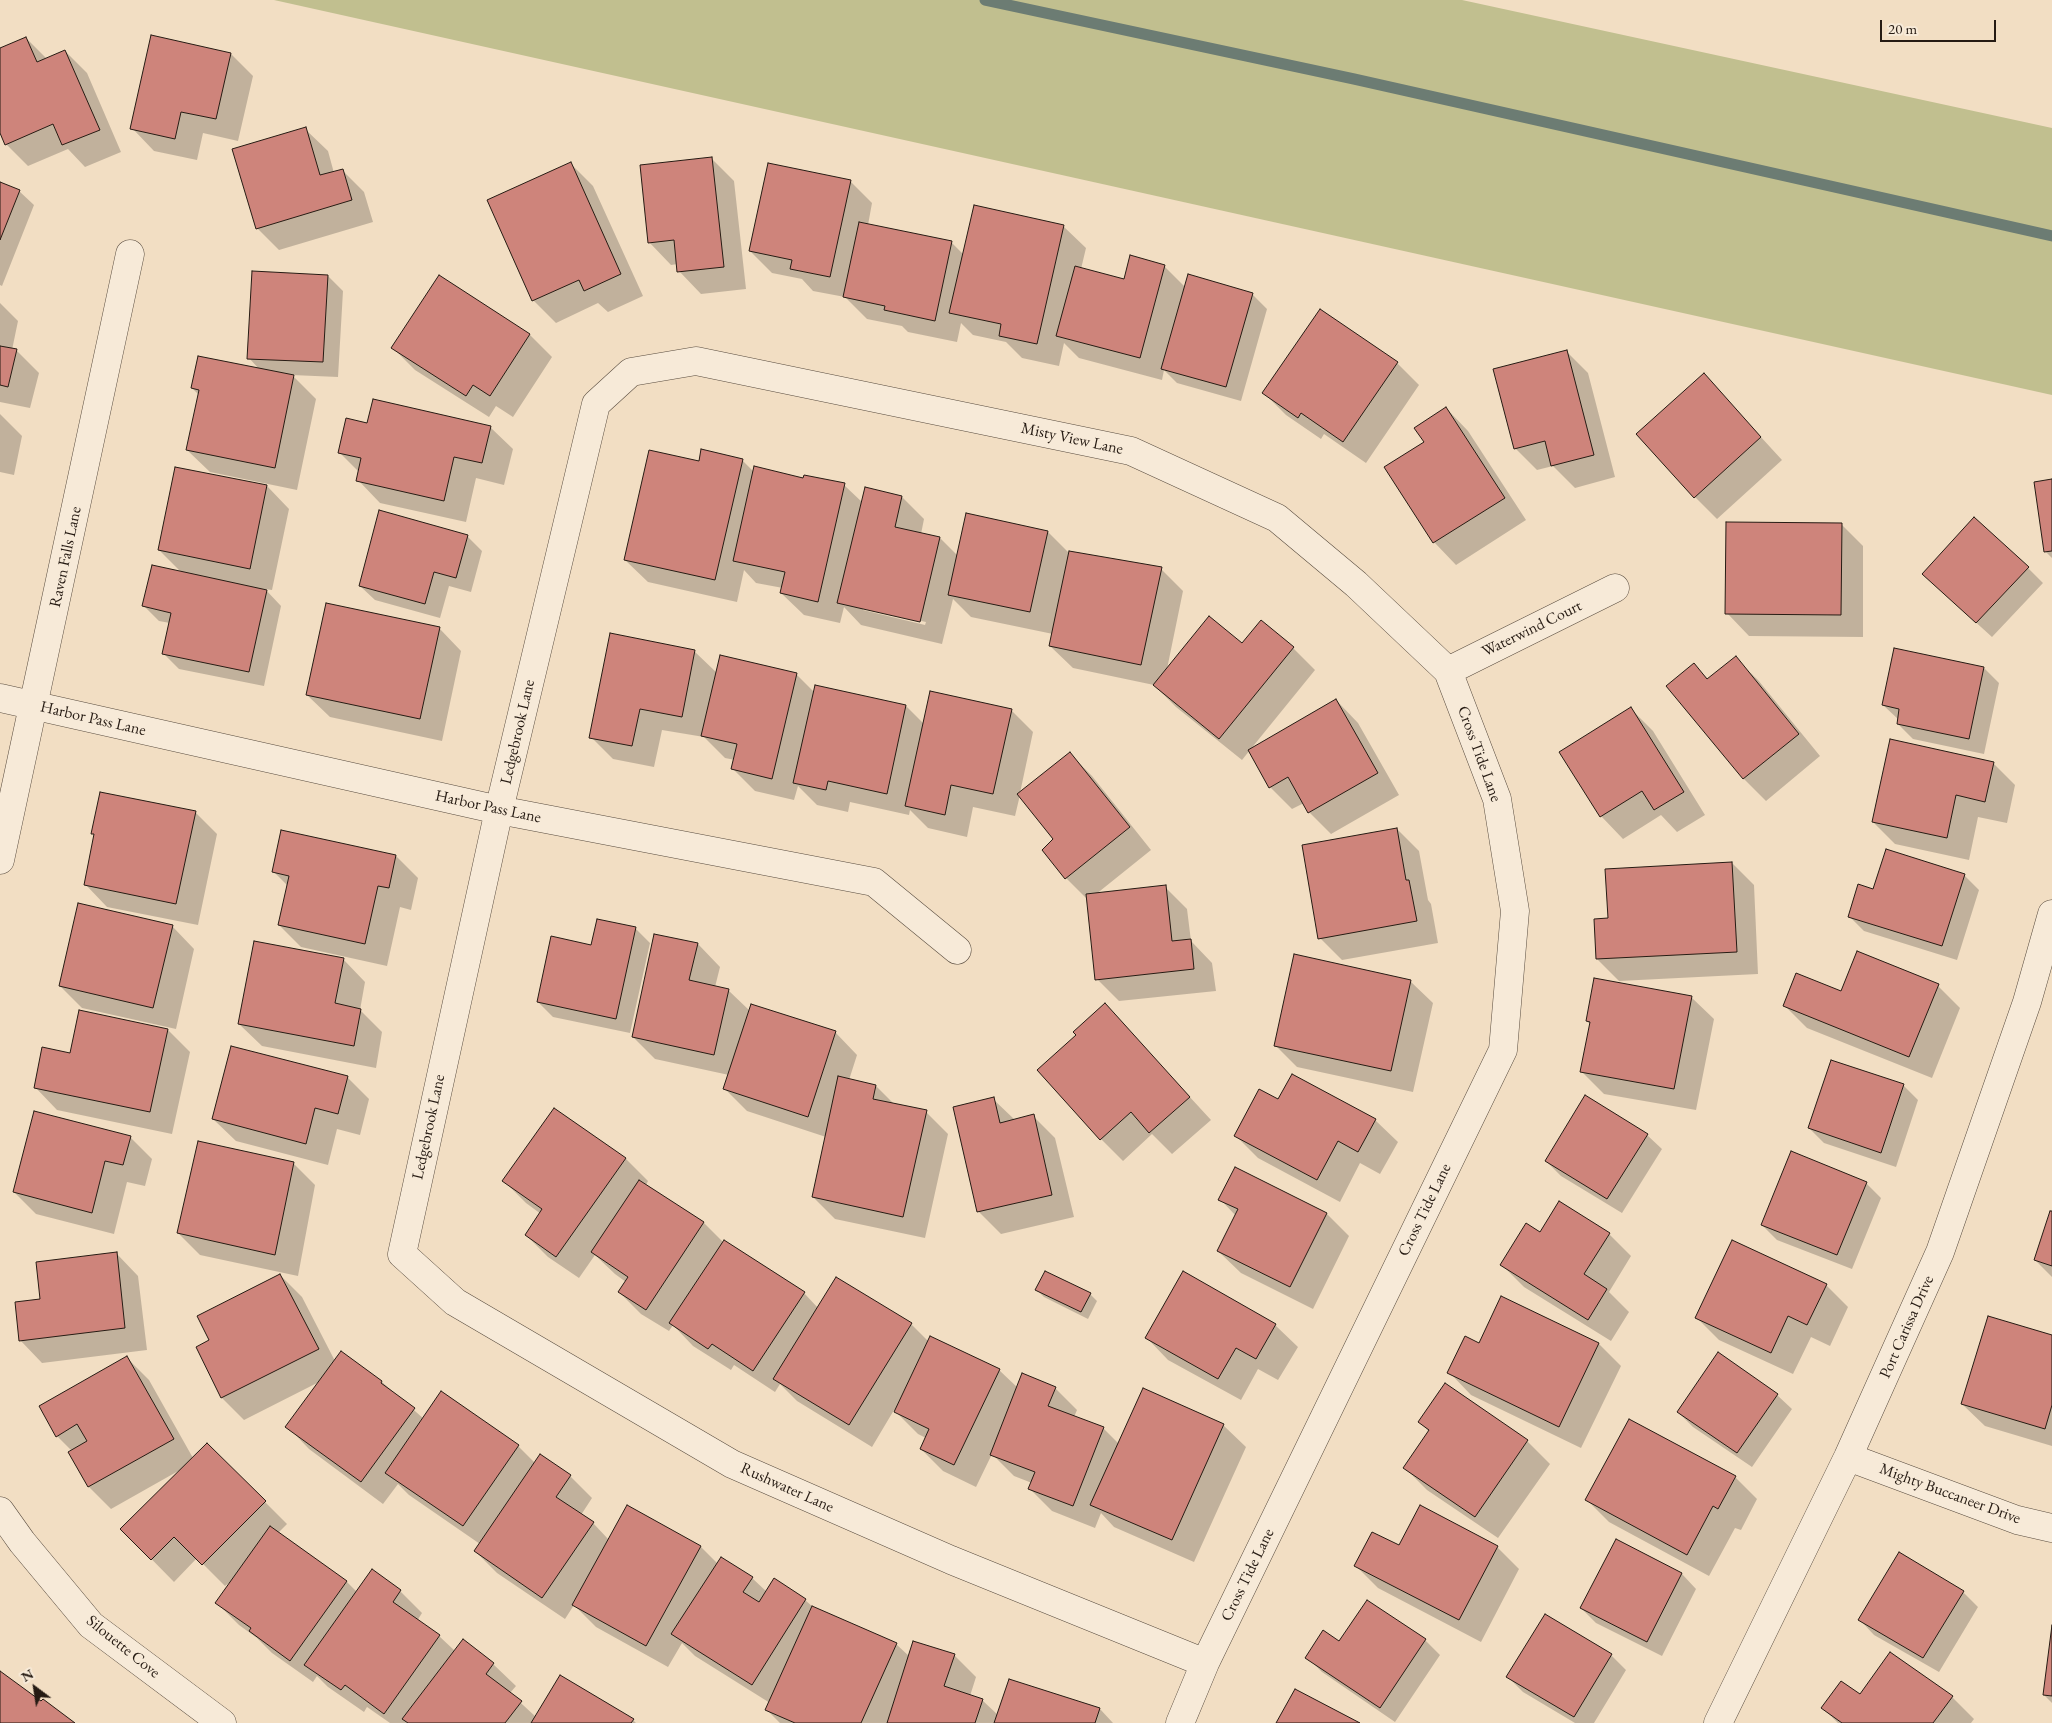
<!DOCTYPE html>
<style>
body{margin:0}
#map{position:relative;width:2052px;height:1723px;overflow:hidden;background:#f2dec3;font-family:"EB Garamond",serif}
canvas{display:block}
.north{position:absolute;left:10px;top:1663px;width:50px;height:50px;-webkit-text-stroke:4px #f7ead8;paint-order:stroke;rotate:329deg;font-size:14px;font-weight:700;line-height:20px;text-align:center;color:#261b13}
.north::after{content:'';display:block;margin:auto;width:18px;height:22px;background:#261b13;clip-path:polygon(50% 0,100% 100%,50% 72%,0 100%)}
.scale{position:absolute;left:1880px;top:20px;width:116px;height:22px;box-sizing:border-box;border:2px solid #261b13;border-top:0;padding-left:6px;font-size:15px;line-height:18px;white-space:nowrap;color:#261b13;-webkit-text-stroke:4px #f7ead8;paint-order:stroke}
</style>
<div id="map">
<canvas width="2052" height="1723"></canvas>
<div class="north">N</div>
<div class="scale">20 m</div>
</div>
<script>
const ctx = document.querySelector('canvas').getContext('2d');
ctx.lineJoin = 'round';
function fill(path, color) { ctx.fillStyle = color; ctx.fill(path, 'evenodd'); }
const shape = rows => new Path2D(rows.map(r => 'M' + r).join(''));
function trace(path, color, width, dash) { ctx.strokeStyle = color; ctx.lineWidth = width; ctx.lineCap = dash ? 'butt' : 'round'; ctx.setLineDash(dash || []); ctx.stroke(path); }
function label(font, color, halo, rows, align = 'center') {
  ctx.font = font + ' "EB Garamond",serif'; ctx.lineWidth = 4; ctx.setLineDash([]); ctx.textBaseline = 'middle'; ctx.strokeStyle = halo; ctx.fillStyle = color; for (const [text, x, y, turn = 0] of rows) {
    ctx.save(); ctx.translate(x, y); ctx.rotate((+turn || 0) * Math.PI / 180); ctx.textAlign = isNaN(turn) ? turn : align; if (halo) ctx.strokeText(text, 0, 0); ctx.fillText(text, 0, 0); ctx.restore();
  }
}
fill(shape([
 [274,0,1462,0,2052,128,2052,395]
]), '#c1bf8f');
fill(shape([
 [26,38,47,59,65,51,87,73,121,152,85,167,68,149,28,166,6,144,0,130,0,50],
 [231,54,253,76,238,141,203,133,197,160,154,151,132,128],
 [305,129,328,151,334,173,342,170,364,192,373,222,279,250,257,228],
 [712,159,734,181,746,289,701,294,679,271,678,264,671,265,649,242],
 [571,164,593,186,643,296,608,312,598,303,556,323,533,300],
 [850,181,872,203,868,225,951,242,964,255,1063,226,1086,248,1081,269,1124,280,1164,266,1185,287,1252,294,1267,309,1241,401,1177,383,1164,370,1162,380,1079,358,1064,343,1059,366,1022,358,1006,342,973,335,961,323,957,342,908,332,902,326,867,319,845,297,813,291,802,279,772,273,750,251],
 [0,183,19,191,34,205,2,286,0,285],
 [328,276,343,291,338,377,292,375,316,399,297,490,210,472,187,450,199,395,192,388,260,370,249,358],
 [440,276,530,335,552,357,513,417,496,406,489,417,415,370,393,348],
 [0,303,18,321,12,350,16,350,39,373,30,408,0,402],
 [1566,351,1588,373,1615,477,1575,488,1553,466,1537,470,1515,448],
 [1397,363,1419,385,1366,463,1324,434,1321,439,1286,415,1264,393],
 [1704,375,1782,460,1717,519,1695,497],
 [1446,408,1468,431,1526,520,1456,565,1434,542,1386,467,1425,442],
 [0,414,22,436,14,475,0,472],
 [368,424,490,427,513,449,504,485,476,478,466,522,380,503,358,480,359,472,339,452],
 [742,460,754,472,844,485,863,503,902,497,924,519,921,534,940,538,958,556,1048,532,1069,553,1161,569,1183,591,1167,669,1242,645,1261,622,1293,648,1315,670,1250,750,1336,700,1358,723,1399,795,1331,834,1309,812,1304,803,1292,809,1270,787,1250,750,1242,760,1176,707,1154,685,1073,668,1050,646,1053,634,971,617,953,599,942,644,861,625,844,607,840,623,804,615,781,593,783,588,756,583,744,570,737,602,648,582,625,560,699,463],
 [863,608,926,622,925,625,863,610],
 [2052,480,2052,558,2046,552],
 [267,486,289,509,272,590,265,589,281,606,264,686,179,669,164,654,170,623,159,621,144,606,181,572,159,550],
 [1841,524,1863,546,1863,637,1749,636,1727,613],
 [467,536,482,551,471,592,449,586,440,618,375,600,360,586],
 [2028,568,2043,583,1992,637,1938,588],
 [439,628,461,651,442,741,330,717,307,695],
 [694,651,717,673,796,674,814,692,816,687,906,706,924,724,1011,710,1033,732,1020,793,1070,754,1092,776,1151,850,1095,895,1165,887,1187,909,1191,941,1212,963,1216,991,1119,1001,1097,979,1088,900,1066,878,1055,840,1020,795,1015,816,973,807,967,837,928,828,910,810,909,815,850,802,848,812,817,805,798,786,794,800,755,791,733,769,735,760,725,758,704,737,662,730,654,767,613,759,591,737],
 [1735,658,1758,680,1820,756,1766,801,1744,779,1668,686,1694,665,1709,680],
 [1984,668,1999,683,1984,754,1913,739,1898,724,1899,720,1883,705],
 [1631,709,1653,731,1705,815,1677,832,1661,815,1623,839,1601,816],
 [1993,763,2015,785,2007,823,1978,817,1969,860,1895,844,1873,822],
 [195,812,217,834,198,925,107,907,85,884,95,836,93,833],
 [1397,829,1419,851,1428,900,1431,904,1438,943,1342,960,1320,938],
 [396,856,418,878,411,910,400,907,387,966,301,947,279,925,288,886,274,872],
 [1732,863,1754,885,1758,974,1619,981,1597,959,1609,919],
 [1964,875,1979,890,1957,960,1864,931,1849,916,1874,890],
 [172,926,194,949,176,1029,82,1008,60,986],
 [635,928,650,943,630,1033,553,1017,538,1002,592,947],
 [698,944,720,967,715,987,728,990,750,1011,835,1032,857,1055,849,1080,876,1086,895,1105,926,1112,948,1134,925,1238,835,1219,813,1197,826,1137,747,1111,725,1089,729,1075,655,1059,633,1037],
 [343,959,365,982,360,1010,382,1032,376,1068,262,1046,239,1024],
 [1410,981,1433,1003,1413,1092,1297,1067,1275,1045],
 [1938,986,1960,1008,1932,1078,1807,1028,1785,1006,1841,992],
 [1691,997,1714,1019,1696,1110,1604,1094,1582,1072,1591,1025,1587,1021],
 [1105,1005,1211,1120,1172,1154,1152,1134,1123,1161,1101,1139],
 [168,1030,190,1052,172,1134,57,1110,35,1087,71,1054],
 [1832,1062,1904,1086,1918,1100,1896,1167,1824,1143,1809,1128],
 [1293,1076,1375,1120,1398,1142,1380,1174,1360,1163,1340,1202,1258,1158,1236,1136,1279,1101],
 [347,1077,369,1099,360,1135,337,1129,328,1165,236,1141,213,1119],
 [993,1099,1015,1120,1033,1116,1055,1138,1074,1217,1001,1234,979,1212],
 [555,1109,626,1159,648,1181,646,1185,703,1222,724,1243,804,1293,818,1308,836,1279,911,1324,929,1342,999,1370,1018,1388,1055,1388,1077,1410,1074,1417,1103,1428,1119,1444,1223,1425,1246,1447,1194,1562,1114,1527,1101,1513,1095,1528,1052,1511,1030,1489,1032,1483,1014,1476,992,1454,976,1487,943,1471,921,1449,926,1438,918,1434,894,1410,872,1447,797,1401,780,1384,775,1392,734,1365,731,1370,693,1346,673,1325,669,1331,641,1314,619,1292,626,1282,615,1274,595,1255,579,1278,548,1257,526,1235,541,1214,526,1203,504,1181],
 [1647,1135,1662,1149,1622,1213,1561,1176,1546,1161],
 [130,1137,152,1159,145,1186,127,1182,114,1234,36,1214,14,1192],
 [293,1163,315,1185,298,1276,200,1255,178,1233],
 [1866,1183,1881,1198,1852,1269,1777,1240,1762,1225],
 [1220,1199,1327,1214,1349,1236,1313,1309,1241,1273,1218,1251,1236,1216],
 [2052,1213,2052,1277,2035,1260],
 [1609,1234,1631,1256,1609,1292,1629,1312,1611,1341,1524,1287,1502,1265],
 [116,1253,138,1276,147,1350,42,1363,20,1340],
 [280,1275,302,1297,335,1361,382,1382,424,1419,518,1446,535,1463,570,1476,592,1498,581,1515,593,1523,609,1540,628,1507,701,1547,718,1564,752,1578,767,1592,805,1600,813,1607,896,1644,910,1657,954,1655,976,1677,970,1696,982,1700,998,1715,1100,1709,1113,1723,780,1723,767,1710,770,1703,695,1656,682,1643,668,1667,596,1627,574,1605,565,1619,497,1573,475,1551,480,1544,409,1495,398,1484,383,1504,309,1449,287,1426,319,1382,244,1420,222,1398,197,1348,211,1341],
 [1826,1285,1848,1307,1830,1346,1811,1337,1793,1374,1719,1340,1697,1318],
 [1037,1290,1090,1294,1097,1301,1088,1319,1044,1297],
 [1502,1297,1599,1344,1621,1366,1581,1448,1471,1395,1449,1372,1479,1344],
 [1275,1325,1298,1347,1278,1380,1258,1369,1241,1400,1168,1360,1146,1337],
 [2052,1337,2052,1446,1985,1426,1962,1404],
 [127,1358,149,1380,193,1458,207,1444,287,1524,278,1533,347,1582,357,1592,372,1571,400,1591,422,1613,417,1621,439,1636,455,1651,493,1664,516,1686,510,1693,536,1717,633,1720,636,1723,390,1723,367,1707,364,1712,328,1687,317,1676,313,1682,272,1653,257,1638,239,1625,217,1603,231,1583,230,1582,225,1586,197,1558,174,1582,122,1529,180,1470,111,1509,89,1487,70,1452,72,1451,57,1436],
 [1445,1385,1527,1441,1550,1464,1498,1538,1427,1490,1405,1468,1429,1432,1420,1422],
 [1777,1395,1792,1409,1752,1467,1693,1427,1678,1412],
 [1735,1477,1757,1499,1741,1530,1735,1528,1709,1576,1609,1522,1587,1500],
 [1616,1541,1682,1574,1696,1589,1662,1656,1596,1623,1581,1608],
 [1399,1547,1497,1547,1519,1569,1481,1642,1378,1588,1356,1566],
 [1963,1592,1978,1607,1939,1672,1874,1635,1860,1620],
 [1367,1602,1425,1640,1440,1655,1395,1722,1322,1672,1307,1657,1340,1642],
 [2052,1634,2052,1703,2044,1695],
 [1611,1655,1626,1670,1594,1723,1575,1723,1523,1692,1508,1677],
 [1860,1696,1952,1697,1974,1719,1971,1723,1838,1723,1823,1708]
]), '#0003');
trace(shape([
 [985,0,1354,79,2052,236]
]), '#6c7c73', 11);
const building = shape([
 [151,35,231,53,216,119,181,112,175,139,130,129,151,35],
 [26,37,37,62,65,50,100,130,62,145,53,124,5,145,0,133,0,48,26,37],
 [306,127,320,175,343,169,352,200,256,229,232,149,306,127],
 [712,157,724,267,677,272,674,240,648,243,640,165,712,157],
 [571,162,621,274,584,291,579,280,532,301,487,200,571,162],
 [768,163,851,180,830,277,790,269,792,260,749,251,768,163],
 [0,182,20,190,0,240,0,182],
 [974,205,1064,225,1037,344,999,336,1001,324,949,313,974,205],
 [859,222,952,241,935,321,884,310,885,306,843,297,859,222],
 [1130,255,1165,265,1140,358,1056,336,1075,266,1124,279,1130,255],
 [252,271,328,275,323,362,247,359,252,271],
 [1188,274,1253,293,1226,387,1161,369,1188,274],
 [439,275,530,334,490,396,473,385,466,396,391,348,439,275],
 [1320,309,1398,362,1343,442,1301,413,1298,418,1262,393,1320,309],
 [0,346,17,349,8,387,0,385,0,346],
 [1567,350,1594,455,1551,466,1545,441,1514,449,1493,369,1567,350],
 [198,356,294,375,275,468,186,450,199,390,191,388,198,356],
 [1704,373,1761,437,1694,498,1636,434,1704,373],
 [373,399,491,426,482,463,454,457,444,501,356,481,361,458,338,453,346,418,367,423,373,399],
 [1446,407,1505,498,1433,543,1384,467,1424,442,1414,428,1446,407],
 [701,449,743,459,715,580,624,560,649,450,699,461,701,449],
 [754,466,803,478,804,475,845,483,818,602,780,593,785,572,733,561,754,466],
 [175,467,267,485,250,569,158,550,175,467],
 [2052,479,2052,551,2044,552,2034,482,2052,479],
 [865,487,902,496,895,527,940,537,920,622,837,603,865,487],
 [379,510,468,535,456,578,434,572,425,604,359,586,379,510],
 [966,513,1048,531,1030,612,948,595,966,513],
 [1974,517,2029,567,1976,623,1922,574,1974,517],
 [1726,522,1842,523,1841,615,1725,614,1726,522],
 [1069,551,1162,567,1141,665,1049,646,1069,551],
 [152,565,267,590,249,672,162,654,171,613,142,606,152,565],
 [326,603,440,627,420,719,306,695,326,603],
 [1209,616,1242,643,1261,620,1294,647,1219,739,1153,685,1209,616],
 [610,633,695,650,682,717,640,709,632,746,589,738,610,633],
 [1894,648,1984,667,1969,739,1897,724,1899,709,1882,705,1894,648],
 [720,655,797,673,772,779,731,769,737,744,701,736,720,655],
 [1736,656,1799,734,1743,779,1666,686,1694,663,1707,679,1736,656],
 [815,685,906,705,887,794,828,781,826,790,793,783,815,685],
 [930,691,1012,709,993,794,951,785,945,815,905,806,930,691],
 [1336,699,1378,773,1308,813,1288,777,1269,788,1248,750,1336,699],
 [1631,707,1684,792,1654,810,1642,791,1600,817,1559,752,1631,707],
 [1890,739,1994,762,1985,802,1956,795,1947,838,1872,822,1890,739],
 [1070,752,1130,827,1065,879,1042,850,1053,839,1017,794,1070,752],
 [100,792,196,811,176,904,84,885,94,834,91,834,100,792],
 [1397,828,1406,880,1409,880,1417,921,1318,939,1302,845,1397,828],
 [281,830,396,855,389,888,378,886,365,944,278,925,289,876,272,872,281,830],
 [1886,849,1965,874,1942,946,1848,917,1858,884,1873,889,1886,849],
 [1732,862,1737,952,1596,959,1594,919,1608,918,1605,869,1732,862],
 [1166,885,1172,941,1191,939,1194,969,1095,980,1086,894,1166,885],
 [78,903,173,925,153,1008,59,986,78,903],
 [597,919,636,927,616,1019,537,1002,551,936,591,945,597,919],
 [654,934,698,943,689,980,729,989,714,1055,632,1037,654,934],
 [254,941,344,958,335,1003,361,1009,354,1046,238,1024,254,941],
 [1857,951,1939,984,1909,1057,1783,1006,1796,973,1841,991,1857,951],
 [1294,954,1411,980,1391,1071,1274,1046,1294,954],
 [1594,978,1692,996,1674,1089,1580,1072,1590,1022,1586,1021,1594,978],
 [1105,1003,1190,1097,1149,1133,1131,1112,1100,1140,1037,1070,1076,1035,1073,1032,1105,1003],
 [751,1004,836,1031,808,1117,723,1089,751,1004],
 [79,1010,168,1029,150,1112,34,1088,42,1047,70,1053,79,1010],
 [231,1046,348,1076,338,1114,315,1108,306,1144,212,1119,231,1046],
 [1831,1060,1904,1084,1881,1153,1808,1128,1831,1060],
 [1292,1074,1376,1119,1358,1152,1338,1141,1317,1180,1234,1136,1259,1089,1278,1099,1292,1074],
 [838,1076,876,1085,873,1099,927,1110,903,1217,812,1197,838,1076],
 [1585,1095,1648,1134,1607,1199,1545,1161,1585,1095],
 [994,1097,1000,1123,1034,1114,1052,1195,977,1212,953,1107,994,1097],
 [554,1108,626,1158,556,1257,525,1235,542,1209,502,1181,554,1108],
 [34,1111,131,1136,123,1165,105,1161,92,1213,13,1192,34,1111],
 [198,1141,294,1162,275,1255,177,1233,198,1141],
 [1791,1151,1867,1182,1837,1255,1761,1225,1791,1151],
 [1235,1167,1327,1213,1290,1287,1217,1251,1238,1209,1218,1200,1235,1167],
 [639,1180,704,1222,646,1310,618,1292,628,1277,591,1252,639,1180],
 [1559,1201,1610,1233,1584,1274,1607,1289,1588,1320,1500,1265,1526,1223,1540,1232,1559,1201],
 [2050,1211,2052,1211,2052,1266,2034,1260,2050,1211],
 [724,1240,805,1292,753,1371,712,1344,708,1349,669,1323,724,1240],
 [1732,1240,1827,1284,1807,1325,1788,1316,1771,1353,1695,1318,1732,1240],
 [117,1252,125,1328,19,1341,15,1302,40,1299,36,1262,117,1252],
 [1045,1271,1091,1293,1081,1312,1035,1290,1045,1271],
 [1183,1271,1276,1324,1256,1359,1236,1348,1218,1379,1145,1338,1183,1271],
 [280,1274,319,1349,221,1398,196,1347,209,1340,197,1316,280,1274],
 [836,1277,912,1323,849,1425,773,1379,836,1277],
 [1501,1296,1599,1343,1559,1427,1447,1373,1465,1336,1479,1343,1501,1296],
 [1988,1316,2052,1335,2052,1405,2045,1429,1961,1404,1988,1316],
 [930,1336,1000,1369,954,1465,920,1449,929,1429,894,1412,930,1336],
 [341,1351,382,1381,381,1383,415,1408,361,1482,285,1427,341,1351],
 [1718,1352,1778,1394,1737,1453,1677,1412,1718,1352],
 [127,1356,174,1439,88,1487,68,1452,87,1441,77,1424,56,1437,39,1406,127,1356],
 [1022,1373,1056,1387,1048,1406,1104,1427,1073,1506,1028,1489,1035,1472,990,1455,1022,1373],
 [1445,1383,1528,1440,1475,1517,1403,1468,1429,1430,1418,1422,1445,1383],
 [1143,1388,1224,1424,1172,1540,1090,1505,1143,1388],
 [441,1391,519,1445,463,1526,385,1473,441,1391],
 [1629,1419,1736,1476,1718,1509,1713,1506,1687,1555,1585,1500,1629,1419],
 [207,1443,266,1501,202,1565,174,1537,151,1560,120,1529,207,1443],
 [540,1454,571,1475,556,1497,594,1522,542,1598,474,1551,540,1454],
 [627,1505,701,1546,646,1646,572,1605,627,1505],
 [1420,1505,1498,1546,1459,1620,1354,1566,1372,1532,1399,1545,1420,1505],
 [270,1526,347,1581,290,1661,249,1631,251,1628,215,1603,270,1526],
 [1616,1539,1682,1573,1647,1642,1580,1608,1616,1539],
 [1899,1552,1964,1591,1923,1658,1858,1620,1899,1552],
 [721,1557,753,1577,743,1592,759,1602,774,1578,806,1599,752,1685,671,1634,721,1557],
 [372,1569,401,1590,393,1602,440,1635,384,1714,345,1685,341,1690,304,1665,372,1569],
 [1367,1600,1426,1639,1380,1708,1305,1658,1323,1630,1339,1641,1367,1600],
 [812,1606,897,1643,861,1723,795,1723,765,1710,812,1606],
 [1545,1614,1612,1654,1574,1717,1506,1677,1545,1614],
 [2052,1625,2052,1696,2043,1695,2052,1625],
 [463,1639,494,1663,486,1674,522,1701,505,1723,408,1723,402,1719,463,1639],
 [913,1641,955,1654,944,1686,983,1699,975,1723,887,1723,913,1641],
 [1890,1652,1953,1696,1933,1723,1842,1723,1821,1708,1841,1681,1860,1694,1890,1652],
 [0,1671,41,1701,43,1699,75,1723,0,1723,0,1671],
 [560,1675,634,1719,631,1723,531,1723,560,1675],
 [1009,1679,1100,1708,1095,1723,994,1723,1009,1679],
 [1295,1689,1360,1723,1276,1723,1295,1689]
]);
fill(building, '#ce847b');
trace(building, '#261b13', 1);
const street = shape([
 [1448,671,1615,588],
 [0,698,499,810,874,882,957,950],
 [0,860,130,254],
 [1848,1457,2017,1520,2052,1528],
 [0,1511,22,1542,91,1625,222,1723],
 [1180,1723,1205,1663,1503,1050,1515,911,1497,799,1448,671,1356,584,1277,518,1131,451,696,361,631,372,596,404,499,810,402,1254,455,1302,732,1464,951,1560,1205,1663],
 [1718,1723,1848,1457,1940,1252,2027,1002,2052,914]
]);
trace(street, '#594c3f', 29);
trace(street, '#f7ead8', 28);
label('16px', '#261b13', '#f7ead8', [
 ["Misty View Lane",1072,439,12],
 ["Raven Falls Lane",66,557,-78],
 ["Waterwind Court",1532,629,-26],
 ["Harbor Pass Lane",93,719,13],
 ["Ledgebrook Lane",518,732,-77],
 ["Cross Tide Lane",1479,754,70],
 ["Harbor Pass Lane",488,807,12],
 ["Ledgebrook Lane",429,1127,-78],
 ["Cross Tide Lane",1425,1210,-64],
 ["Port Carissa Drive",1907,1327,-66],
 ["Rushwater Lane",787,1488,24],
 ["Mighty Buccaneer Drive",1950,1494,20],
 ["Cross Tide Lane",1248,1575,-64],
 ["Silouette Cove",123,1647,39]
]);
</script>
